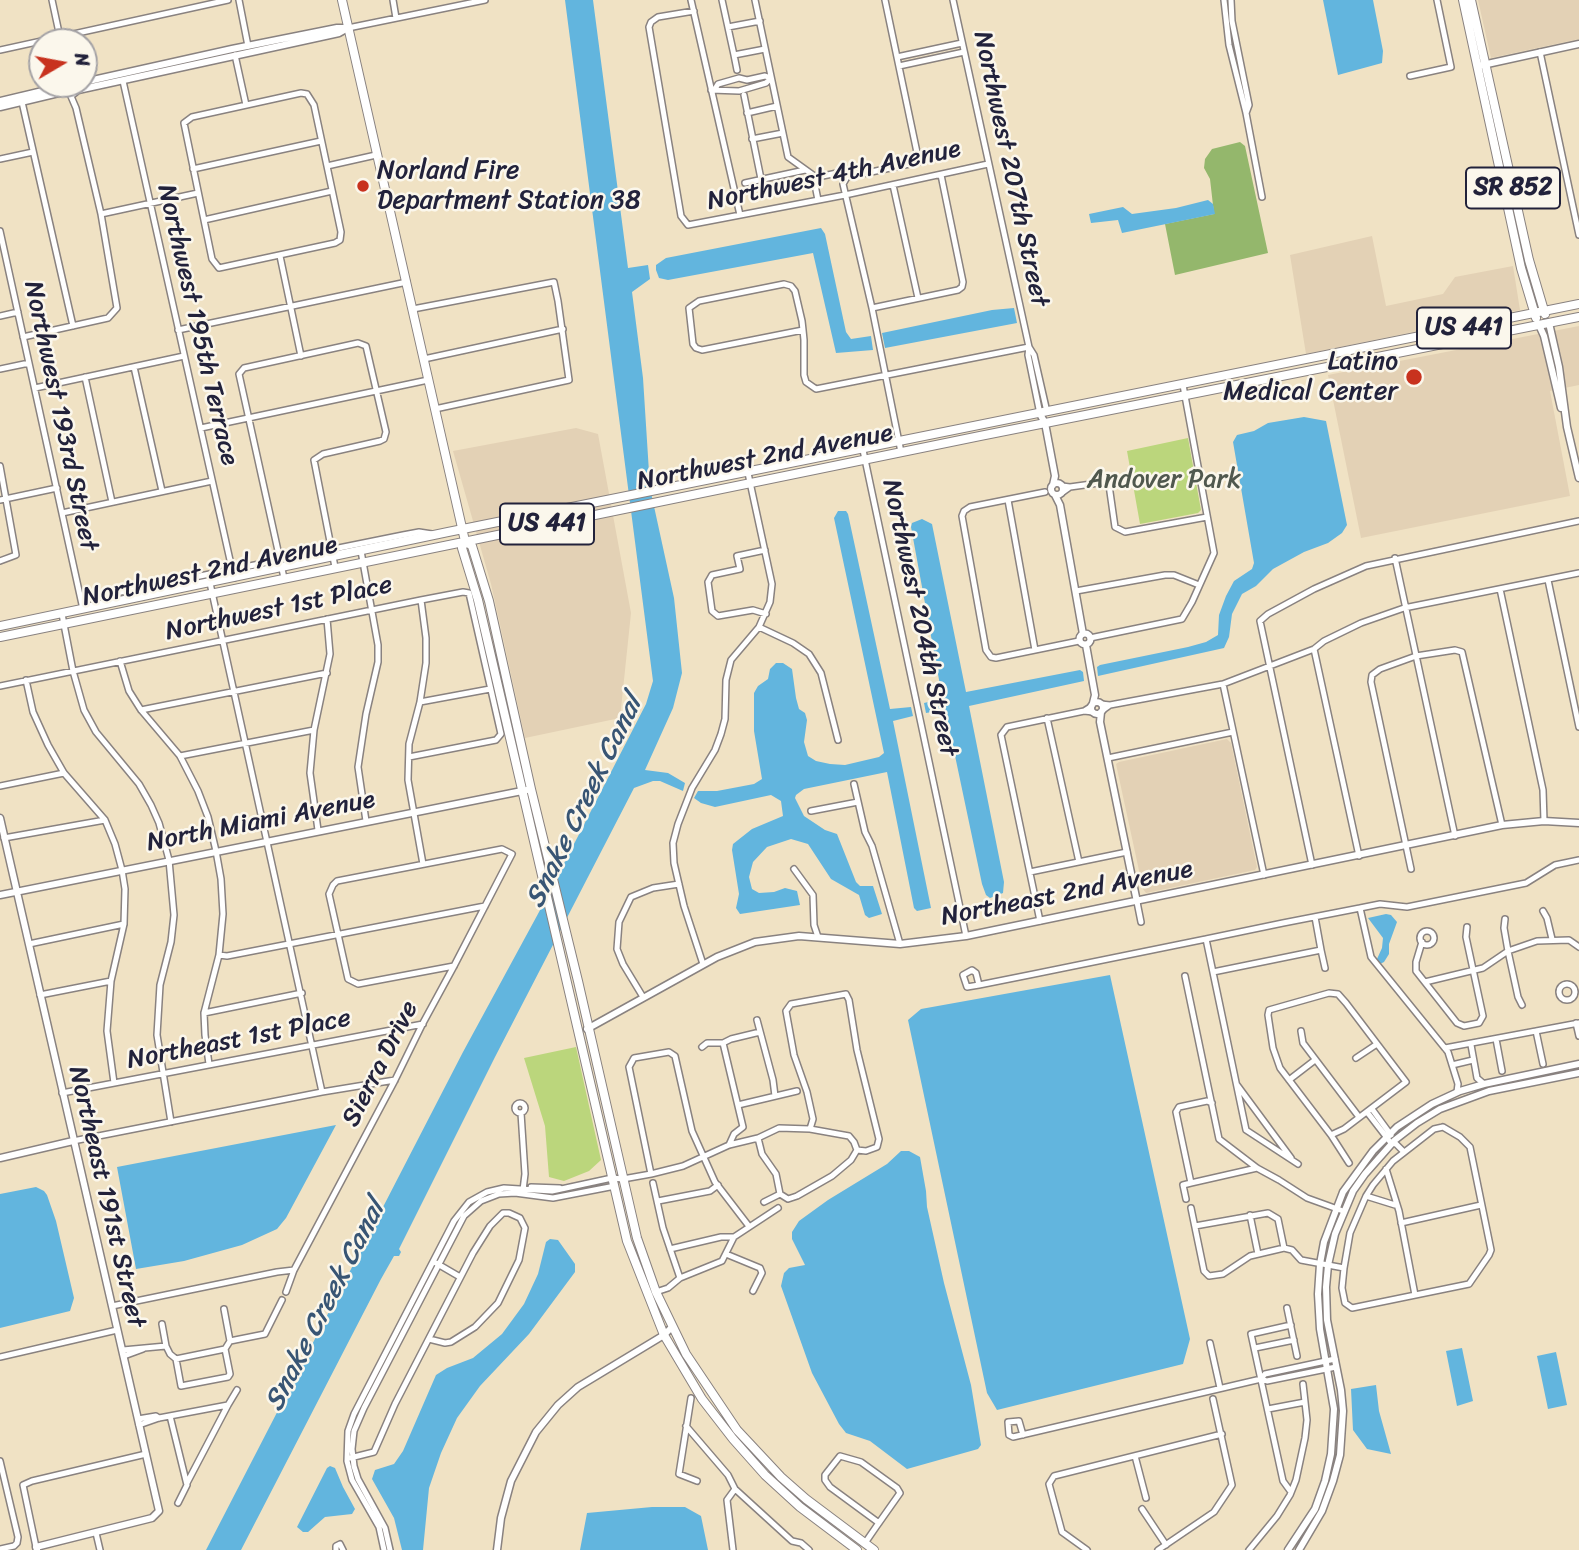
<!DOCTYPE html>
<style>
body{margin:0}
#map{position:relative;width:1579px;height:1550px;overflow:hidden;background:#f0e2c4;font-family:Sriracha,sans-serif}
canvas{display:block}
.north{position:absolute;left:28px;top:28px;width:70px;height:70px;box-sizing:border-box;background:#fbf7ec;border:2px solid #a4a2a5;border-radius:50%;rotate:80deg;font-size:19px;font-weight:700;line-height:28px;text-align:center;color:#22223b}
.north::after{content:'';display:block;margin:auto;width:24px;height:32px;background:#c8321e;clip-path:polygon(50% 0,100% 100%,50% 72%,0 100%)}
</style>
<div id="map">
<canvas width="1579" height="1550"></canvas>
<div class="north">N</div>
</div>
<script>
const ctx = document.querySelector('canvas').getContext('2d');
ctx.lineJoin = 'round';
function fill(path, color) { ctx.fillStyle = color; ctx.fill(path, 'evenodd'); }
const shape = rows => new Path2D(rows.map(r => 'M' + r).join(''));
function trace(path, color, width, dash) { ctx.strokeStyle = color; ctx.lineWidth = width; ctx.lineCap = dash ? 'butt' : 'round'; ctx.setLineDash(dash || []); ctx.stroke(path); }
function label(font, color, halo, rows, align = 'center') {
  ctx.font = font + ' Sriracha,sans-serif'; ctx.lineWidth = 5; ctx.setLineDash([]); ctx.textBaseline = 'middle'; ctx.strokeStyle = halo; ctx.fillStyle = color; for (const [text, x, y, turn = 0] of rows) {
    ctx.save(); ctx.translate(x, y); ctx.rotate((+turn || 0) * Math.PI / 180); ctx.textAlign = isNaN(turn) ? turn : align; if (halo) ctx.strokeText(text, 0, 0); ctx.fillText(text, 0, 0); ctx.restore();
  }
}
fill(shape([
 [1478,0,1579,0,1579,39,1491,58],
 [1372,236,1386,306,1443,294,1455,277,1513,266,1520,310,1306,354,1290,255],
 [1579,326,1579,385,1550,391,1570,496,1361,538,1328,375],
 [576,428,598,434,631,613,620,718,525,738,491,584,453,451],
 [1227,739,1231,743,1257,867,1255,870,1146,893,1143,889,1116,764,1119,762]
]), '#e3d1b5');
fill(shape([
 [1188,438,1201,510,1198,513,1140,524,1127,451],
 [576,1047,601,1160,589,1171,564,1181,549,1177,545,1126,524,1058]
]), '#bbd67c');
fill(shape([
 [1240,142,1245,146,1268,253,1175,275,1165,224,1214,214,1210,179,1204,168,1205,159,1212,149]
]), '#94b76c');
fill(shape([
 [565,0,593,0,628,268,648,265,650,279,632,292,643,378,650,488,674,598,682,673,673,708,645,770,668,773,685,783,683,791,660,781,653,781,634,788,495,1057,399,1249,401,1252,399,1256,394,1256,381,1279,241,1550,206,1550,463,1052,539,912,646,704,653,681],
 [1323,0,1373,0,1383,51,1382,63,1338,75],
 [1208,200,1213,204,1215,214,1122,233,1118,220,1091,223,1089,214,1123,207,1132,214,1176,208],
 [821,228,825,234,846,332,851,339,871,336,873,350,836,353,813,253,668,280,659,278,656,270,656,265,666,258],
 [1014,308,1017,323,885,348,882,333,992,310],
 [1304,417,1326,421,1347,525,1342,533,1328,543,1304,552,1273,569,1256,586,1242,594,1232,614,1229,637,1224,648,1098,676,1097,667,1100,665,1188,647,1206,642,1218,635,1219,615,1226,596,1234,581,1252,569,1254,563,1233,442,1237,435,1254,431,1268,423],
 [838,511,846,511,848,514,890,709,911,707,913,716,893,721,931,908,917,911,914,908,887,772,804,789,796,795,795,798,804,816,825,830,837,834,856,882,860,886,873,886,882,914,869,918,865,915,859,895,831,879,808,844,791,839,767,847,753,862,749,877,752,889,759,893,774,892,785,888,797,891,800,905,740,914,736,908,739,894,732,850,733,844,752,829,783,816,781,801,771,795,715,807,701,803,694,798,698,791,717,791,754,784,762,779,754,731,754,693,758,686,768,679,770,669,776,663,783,663,792,669,796,698,799,709,805,713,807,720,804,742,808,756,816,761,830,764,845,765,879,757,884,753,834,518],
 [922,519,932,524,966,692,1080,670,1083,672,1084,681,969,706,1004,882,1003,893,990,898,986,895,982,884,946,713,943,710,926,713,924,703,941,699,942,696,911,527,912,523],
 [1386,914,1391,915,1397,922,1389,944,1389,954,1384,962,1380,964,1377,959,1382,948,1383,938,1368,918],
 [1110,975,1190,1339,1183,1364,997,1410,987,1393,908,1020,921,1009],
 [336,1125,286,1218,277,1229,242,1245,184,1261,136,1269,117,1167],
 [901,1151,909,1151,920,1157,926,1191,927,1207,944,1283,971,1385,981,1445,978,1449,907,1469,870,1441,846,1433,839,1424,812,1373,781,1286,784,1273,789,1268,805,1265,792,1239,792,1232,799,1221,828,1200,887,1164],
 [36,1187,44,1191,47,1195,56,1221,74,1298,70,1311,0,1328,0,1194],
 [550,1239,558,1240,575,1264,575,1272,529,1334,480,1386,457,1418,441,1453,429,1488,423,1550,402,1550,394,1518,372,1479,375,1470,394,1464,403,1451,436,1375,447,1368,473,1358,502,1334,524,1304,538,1274,546,1242],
 [1462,1348,1473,1401,1457,1406,1446,1351],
 [1556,1352,1567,1405,1548,1409,1537,1356],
 [1376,1385,1379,1411,1391,1454,1367,1449,1353,1430,1351,1389],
 [330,1466,335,1468,343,1487,355,1509,352,1514,325,1517,308,1532,303,1532,297,1527,327,1468],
 [652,1507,685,1507,701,1516,708,1550,580,1550,587,1513]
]), '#62b5de');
const minor = shape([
 [52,0,61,42],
 [239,0,248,46],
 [393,0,396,18],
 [691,0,740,215],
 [722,0,734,55,765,49],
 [755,0,788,157,813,175,818,200],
 [885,0,919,162,847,177,843,184,872,308,901,452],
 [953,0,1029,347,1034,355,1047,412],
 [1224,0,1229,45,1246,113,1262,197],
 [1231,0,1232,21,1249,105,1246,113],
 [694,11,658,17,651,22,649,27,681,216,688,225,845,195,988,164],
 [728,27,760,21],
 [348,28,485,0],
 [0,50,228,0],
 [1540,52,1579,235],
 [235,55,246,105],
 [734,55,737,70],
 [897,57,962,43],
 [899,66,964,52],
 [1410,76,1451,67,1437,0],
 [123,81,234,578],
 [715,89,718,84,739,78,747,80,765,76,771,78],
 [711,90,739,91,766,83,771,78],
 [301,93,307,94,314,105,341,232,340,240,335,243,219,268,212,259,184,123,192,117,301,93],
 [744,95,761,179],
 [22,102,73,326],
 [747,113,777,106],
 [752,139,783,133],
 [0,159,33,152],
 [327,166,376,155],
 [193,169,321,141],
 [813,178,842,172],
 [745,183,805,170],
 [893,185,918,298],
 [101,214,198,193],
 [204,220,332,191],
 [0,231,83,609],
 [280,256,301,356],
 [872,308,958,290,962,287,963,282,941,175],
 [413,309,554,282,558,301,569,380,435,409],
 [0,316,18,312],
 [178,330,407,282],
 [803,330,702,350,696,348,693,344,689,308,699,301,784,284,791,286,795,291,802,321,803,330,804,340,804,375,806,382,816,389,1029,347],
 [23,337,108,318,117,308,101,214,76,108,70,94],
 [1029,347,1028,355,1040,414],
 [424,359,563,329],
 [134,367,162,491],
 [0,369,29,363],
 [85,377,112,502],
 [35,388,184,356],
 [201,428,428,380],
 [863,450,966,936],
 [0,466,16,555,0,561],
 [1062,486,1070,487,1063,492],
 [1070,487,1106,482,1109,485,1115,527,1125,532,1207,517],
 [1045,492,970,507,964,511,962,516,986,650,991,657,996,658,1079,641],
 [0,500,57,488],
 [1008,500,1035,650],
 [62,513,212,481],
 [765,550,737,556,740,569,712,575,708,582,712,611,718,616,753,610,766,614],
 [361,551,378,645,378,662,366,714,358,767,366,821],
 [1395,558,1455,836],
 [284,578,239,374,244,368,358,343,366,346,386,432,384,439,380,441,323,454,314,460,335,567],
 [1548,580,1579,727],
 [210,583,322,1092],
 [1500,589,1543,790,1544,821],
 [1076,591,1165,575,1174,575,1199,585],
 [81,600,403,535,419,532,432,534],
 [421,600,426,638,426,663,420,702,409,744,408,780,423,864],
 [62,614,73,671,84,710,96,732,139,784,151,805,159,823,169,860,174,915,171,942,160,985,157,1035,171,1122],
 [759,627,793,643,809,654,821,673,838,740],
 [1090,638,1182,619,1192,602,1214,553,1183,385],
 [1314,649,1359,856],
 [120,661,129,691,141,710,180,756,198,791,208,817,216,851,221,879,223,914,219,955,204,1013,205,1035,209,1064],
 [26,680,33,712,48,745,64,773,105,820,115,844,122,870,125,889,124,924,111,981,107,1031,114,1083],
 [1223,684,1264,875],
 [0,686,421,600,463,592,469,593,501,734,496,740,409,757],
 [420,702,490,689],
 [1101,704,1110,705,1103,710],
 [1110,705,1223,684,1314,649,1324,641,1361,623,1404,608,1579,573],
 [1092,706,1084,711,1093,712],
 [141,710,327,673],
 [1047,718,1079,862],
 [180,756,314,730],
 [1108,758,1233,732],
 [854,784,865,832,872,846,900,944],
 [0,786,64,773],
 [811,811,858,802],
 [318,830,310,773,314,730,330,654,327,619],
 [4,838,105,820],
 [1312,865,1260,621,1268,614,1314,589,1366,566,1579,521],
 [794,869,813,895,814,925,818,937],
 [1411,869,1371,682,1372,675,1380,669,1416,656,1455,650,1462,652,1502,825],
 [1030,872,1127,852],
 [1137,902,1141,922],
 [1360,908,1380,904,1407,907,1526,883,1555,865,1579,860],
 [1543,911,1547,918,1552,939],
 [1505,919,1504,928,1508,951,1518,997,1522,1005],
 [1040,921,1001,735,1007,727,1084,711],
 '1420 938a7 7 0 1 1 14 0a7 7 0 1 1-14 0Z',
 [1206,939,1246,1130,1298,1164],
 [1422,942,1416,962,1416,971,1457,1023,1464,1026,1479,1023,1483,1016,1466,937,1467,927],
 [29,944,124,924],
 [1321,950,1325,968],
 [219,955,227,956,485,906],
 [703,964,684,906,674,863,673,843,678,824,692,788,715,750,721,734,725,719,726,680,731,660,759,627,770,602,772,584,748,473],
 [1213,972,1321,950,1315,917],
 [1185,976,1219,1139,1257,1168,1279,1180,1307,1198,1343,1211],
 [1425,982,1483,968,1508,951,1537,941,1569,940,1579,947],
 '1559 992a8 8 0 1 1 16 0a8 8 0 1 1-16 0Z',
 [979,985,976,973,972,970,963,975,967,987,979,985,1029,975,1206,939,1283,923,1360,908,1371,957,1448,1052,1458,1084,1457,1092],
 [40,995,111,981],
 [643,997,623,964,617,949,619,922,631,897,653,888,679,884],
 [204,1013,302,993],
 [757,1020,773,1080,775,1096],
 [1576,1023,1579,1036],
 [1301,1031,1303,1043,1359,1117],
 [1536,1031,1543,1064],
 [1496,1039,1502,1071],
 [723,1043,743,1127,734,1134,729,1145],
 [1471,1045,1477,1078,1484,1084],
 [702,1047,707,1043,723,1043,731,1039,760,1032],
 [1445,1048,1579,1023],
 [1356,1058,1377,1044],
 [1452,1065,1473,1060],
 [1289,1080,1315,1060],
 [1237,1085,1291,1158],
 [62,1093,423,1024],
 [1212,1103,1207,1101,1179,1107,1176,1112,1191,1183,1257,1168],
 '515 1108a5 5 0 1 1 10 0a5 5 0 1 1-10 0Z',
 [738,1105,797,1091],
 [1372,1109,1391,1135],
 [1367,1112,1391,1143,1396,1144,1404,1152],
 [521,1113,525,1174,523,1190],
 [1443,1127,1460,1137,1470,1147,1491,1250,1489,1255,1469,1284,1352,1308,1345,1303,1342,1288,1344,1268,1350,1233,1366,1196,1373,1185,1393,1161,1434,1129,1443,1127],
 [810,1129,813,1119,807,1092,794,1055,786,1011,791,1004,846,994,849,1000,857,1050,879,1139,877,1147,866,1151,857,1150],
 [1331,1135,1344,1129,1406,1082,1346,1003,1338,994,1329,993,1269,1010,1268,1015,1273,1048,1280,1068,1331,1135,1349,1163],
 [758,1138,762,1154,776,1174,780,1194],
 [73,1141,322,1092,395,1080],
 [1386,1169,1399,1211,1415,1295],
 [651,1174,629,1067,634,1058,669,1052,675,1056,692,1131,715,1182,748,1225],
 [653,1183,663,1228,680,1278],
 [531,1187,560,1188],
 [780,1194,788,1199,797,1196,832,1176,851,1160,857,1150],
 [1366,1196,1395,1205],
 [1186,1199,1183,1185,1191,1183],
 [658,1201,710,1191,718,1185],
 [764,1202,780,1194],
 [1191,1208,1204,1271,1209,1276,1223,1274,1250,1256,1284,1248,1292,1250,1301,1260,1344,1268],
 [1250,1215,1258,1254],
 [1401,1223,1481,1205],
 [1195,1226,1268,1213,1278,1219,1284,1248],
 [670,1249,721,1237,734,1237,778,1208],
 [726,1254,760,1268,762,1273,753,1291],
 [436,1263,460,1277],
 [286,1292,294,1270,395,1080,423,1023,454,966,512,854,502,849,337,881,333,885,329,894,348,979,358,984,454,966],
 [656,1292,668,1288,680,1278,722,1261,734,1237],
 [112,1306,277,1272,294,1270],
 [1287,1308,1297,1356],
 [162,1324,166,1346,170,1354,176,1359,225,1349,230,1341,224,1309],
 [1291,1325,1251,1334,1283,1481,1291,1492],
 [230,1341,265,1334,282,1300],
 [1210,1343,1220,1388],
 [1255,1348,1294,1340],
 [123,1350,166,1346],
 [124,1356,143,1349],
 [0,1357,117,1330],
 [176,1359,181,1386,228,1377,230,1374,225,1349],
 [1261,1379,1267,1381,1336,1367],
 [691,1398,679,1474,697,1481],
 [1268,1409,1305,1402],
 [170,1416,187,1485,178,1503],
 [138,1419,156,1416,159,1418],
 [139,1425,159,1418,228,1405,237,1390],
 [686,1426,728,1475,735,1489,792,1541,801,1543,809,1550],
 [1023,1435,1019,1421,1008,1422,1009,1435,1013,1437,1261,1379,1265,1374,1335,1359],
 [1135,1456,1146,1498],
 [350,1458,374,1452,395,1404,473,1253,490,1226,503,1213,509,1213,520,1218,525,1228,519,1260,498,1303,475,1327,451,1342,445,1343,429,1339],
 [0,1461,18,1537,17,1543,14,1546,0,1549],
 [187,1483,228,1405],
 [1142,1509,1166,1545],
 [96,1533,100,1550],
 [865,1543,876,1527,900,1493,897,1488,861,1462,840,1456,825,1475,825,1480,830,1487,879,1523],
 [36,1547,23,1485,32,1481,146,1454],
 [336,1550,336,1546,340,1544,343,1550],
 [384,1550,379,1527,352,1480,347,1461,348,1431,354,1414,454,1221,469,1202,487,1192,504,1188,552,1191,612,1178,623,1179,651,1174,683,1166,729,1145,758,1138,779,1128,810,1129,849,1136,854,1142,857,1150],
 [390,1550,385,1528,358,1479,354,1466,352,1449,354,1431,364,1408,464,1216,481,1201,499,1194,515,1193,553,1198,615,1186],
 [733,1550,727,1500,735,1489],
 [1087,1550,1062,1532,1049,1484,1054,1476,1222,1434],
 [1158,1550,1214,1512,1232,1485,1213,1399],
 [1249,1550,1277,1516,1290,1495,1296,1480,1305,1438,1307,1420,1303,1384]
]);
const tertiary = shape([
 [1478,66,1579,44],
 [84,82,232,49,337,28,346,28],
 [76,84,77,84],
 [67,86,68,92,73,94,78,90,339,33,348,28],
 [0,101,68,85],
 [0,107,67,91],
 [1549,323,1559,367,1567,427,1579,478],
 [1539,325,1544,336,1561,408],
 [1040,414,1045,423,1055,476,1053,485],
 '1051 489a6 6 0 1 1 12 0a6 6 0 1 1-12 0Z',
 [1055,495,1060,505,1083,634],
 '1079.5 639a5.5 5.5 0 1 1 11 0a5.5 5.5 0 1 1-11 0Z',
 [1086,645,1095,695,1093,703],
 '1091 708a6 6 0 1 1 12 0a6 6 0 1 1-12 0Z',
 [1101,712,1100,722,1137,902],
 [0,818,159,1511,152,1518,36,1547,37,1550],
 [0,895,527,790],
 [587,1029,717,957,755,942,799,936,900,944,966,936,1502,825,1544,821,1579,823],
 [0,1158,73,1141],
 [497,1550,501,1518,511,1481,536,1432,558,1405,578,1387,664,1335,672,1327],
 [1288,1550,1315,1509,1325,1481,1331,1454,1334,1409,1320,1329,1318,1294,1320,1264,1324,1242,1343,1192,1373,1151,1397,1127,1432,1104,1460,1091,1484,1084,1579,1064],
 [1299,1550,1322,1511,1333,1481,1340,1455,1343,1411,1341,1390,1327,1320,1326,1287,1328,1265,1335,1234,1353,1191,1365,1174,1395,1140,1417,1123,1440,1109,1489,1091,1579,1073]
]);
const primary = shape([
 [342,0,465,541,462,548,478,600,627,1241,664,1335,702,1399,733,1439,765,1475,800,1507,857,1550],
 [1463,0,1521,268,1536,318],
 [1471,0,1529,260,1545,314],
 [465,541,472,546,489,601,531,789,578,981,637,1238,656,1292,686,1354,737,1430,781,1477,806,1499,874,1550],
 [0,626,448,532,1579,304],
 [0,637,980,436,1579,317]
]);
trace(minor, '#898280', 8);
trace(tertiary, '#898280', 9);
trace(primary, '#898280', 10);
trace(minor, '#fff', 5);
trace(tertiary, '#fff', 6);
trace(primary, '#fff', 8);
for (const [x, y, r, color] of [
 [363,186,7,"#c8321e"],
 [1414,377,9,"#c8321e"]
]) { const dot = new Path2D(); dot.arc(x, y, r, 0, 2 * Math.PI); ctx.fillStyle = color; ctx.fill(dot); trace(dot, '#fbf7ec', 2.5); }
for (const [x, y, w] of [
 [1513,188,94],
 [1464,328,94],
 [547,524,94]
]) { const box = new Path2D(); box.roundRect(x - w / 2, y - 20.5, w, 41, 5); ctx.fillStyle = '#fbf7ec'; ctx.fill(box); trace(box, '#22223b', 2); }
label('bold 24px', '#22223b', null, [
 ["SR 852",1513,188],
 ["US 441",1464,328],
 ["US 441",547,524]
]);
label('26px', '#22223b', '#fbf7ec', [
 ["Northwest 207th Street",1010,169,78],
 ["Northwest 4th Avenue",834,176,-12],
 ["Northwest 195th Terrace",197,325,77],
 ["Northwest 193rd Street",60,416,78],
 ["Northwest 2nd Avenue",765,458,-11],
 ["Northwest 2nd Avenue",210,572,-12],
 ["Northwest 1st Place",279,609,-12],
 ["Northwest 204th Street",919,618,78],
 ["North Miami Avenue",261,822,-11],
 ["Northeast 2nd Avenue",1067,894,-11],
 ["Northeast 1st Place",239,1040,-11],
 ["Sierra Drive",381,1064,-63],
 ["Northeast 191st Street",106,1197,77]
]);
label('26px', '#22223b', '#fbf7ec', [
 ["Norland Fire",377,171],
 ["Department Station 38",377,201],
 ["Latino",1398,362,"right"],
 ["Medical Center",1398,392,"right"]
], 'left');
label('26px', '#50584e', '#fbf7ec', [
 ["Andover Park",1164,480]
]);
label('italic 28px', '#385574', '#fbf7ec', [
 ["Snake Creek Canal",585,802,-64],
 ["Snake Creek Canal",326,1306,-63]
]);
</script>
